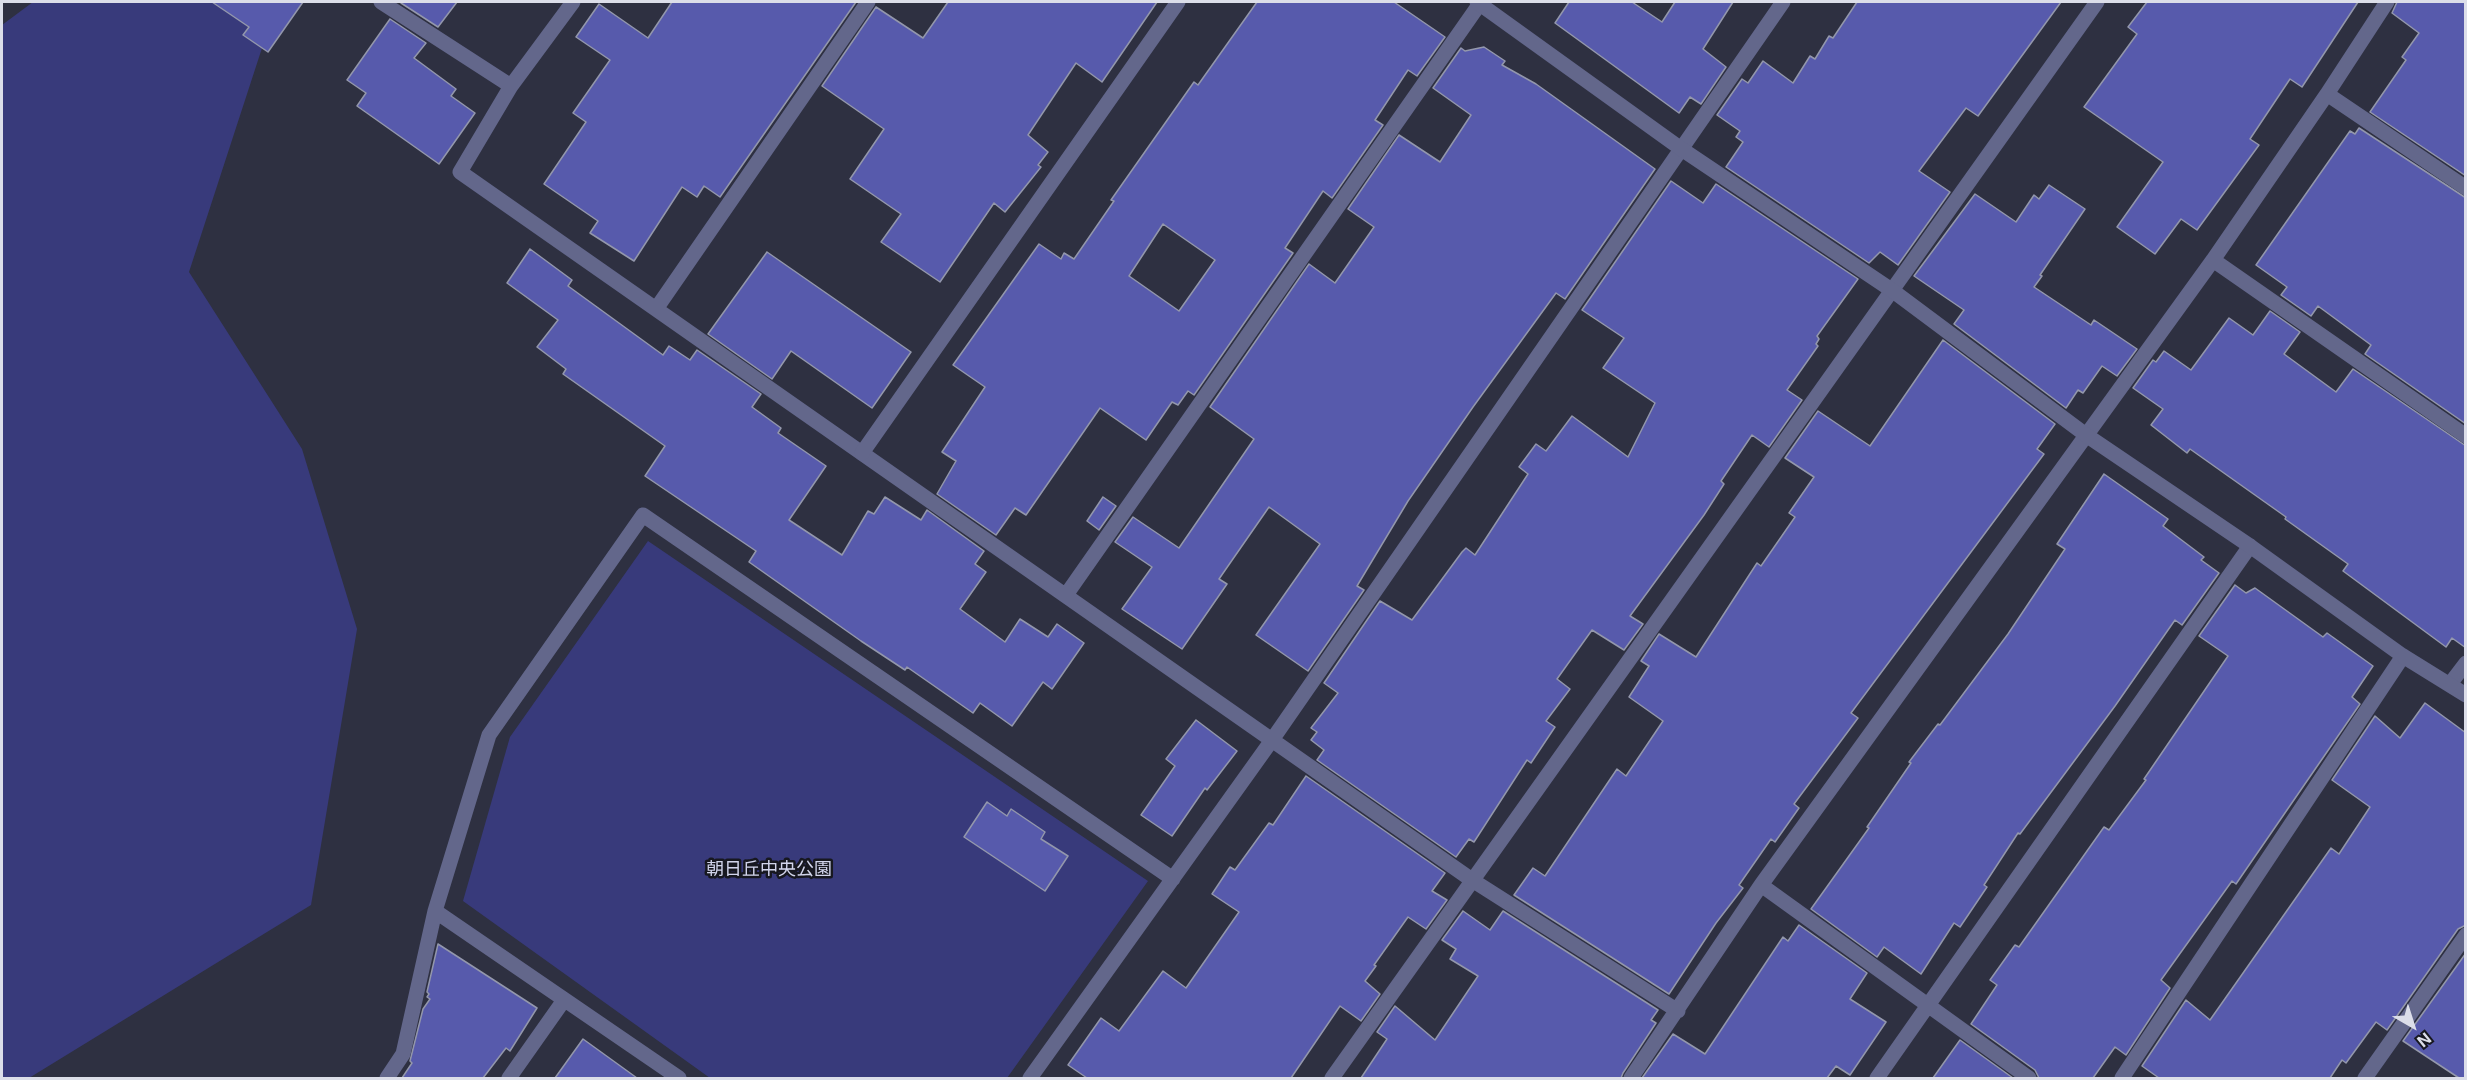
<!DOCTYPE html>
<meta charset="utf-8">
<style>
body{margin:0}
#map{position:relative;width:2467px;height:1080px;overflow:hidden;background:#2e3041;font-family:Inter,sans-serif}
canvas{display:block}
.frame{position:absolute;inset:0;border:3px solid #dcdee9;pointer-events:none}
.north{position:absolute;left:2383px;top:996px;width:60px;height:60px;-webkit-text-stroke:4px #171820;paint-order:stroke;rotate:141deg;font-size:16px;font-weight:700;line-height:24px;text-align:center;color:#dcdee9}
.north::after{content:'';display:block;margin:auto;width:21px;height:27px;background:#dcdee9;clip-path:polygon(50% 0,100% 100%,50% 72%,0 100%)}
</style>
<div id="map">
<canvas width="2467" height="1080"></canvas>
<div class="frame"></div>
<div class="north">N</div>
</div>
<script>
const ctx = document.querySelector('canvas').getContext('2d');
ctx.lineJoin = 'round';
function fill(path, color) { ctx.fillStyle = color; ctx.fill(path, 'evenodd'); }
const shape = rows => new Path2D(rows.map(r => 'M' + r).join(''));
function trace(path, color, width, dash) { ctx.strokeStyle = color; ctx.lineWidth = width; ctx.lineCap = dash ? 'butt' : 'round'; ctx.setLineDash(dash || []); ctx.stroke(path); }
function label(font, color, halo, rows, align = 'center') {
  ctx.font = font + ' Inter,"Noto Sans JP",sans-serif'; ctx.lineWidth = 5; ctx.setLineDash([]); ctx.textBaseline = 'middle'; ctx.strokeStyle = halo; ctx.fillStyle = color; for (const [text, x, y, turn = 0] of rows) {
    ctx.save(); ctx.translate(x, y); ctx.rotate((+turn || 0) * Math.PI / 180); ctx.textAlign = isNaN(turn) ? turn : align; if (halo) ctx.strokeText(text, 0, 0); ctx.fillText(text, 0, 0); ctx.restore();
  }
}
fill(shape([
 [33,2,238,2,262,48,189,272,302,449,357,629,311,905,29,1078,2,1078,2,25],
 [648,541,1148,881,1007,1078,710,1078,463,901,510,737]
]), '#383a7b');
const building = shape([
 [212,2,303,2,268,52,243,35,249,27,212,2],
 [402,2,457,2,438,27,401,3,402,2],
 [672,2,856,2,720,197,704,186,697,197,682,187,634,261,590,233,598,221,544,184,586,122,573,113,610,60,576,37,599,4,648,38,672,2],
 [948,2,1157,2,1102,82,1076,63,1028,135,1048,152,1038,165,1041,167,1005,212,994,203,940,282,881,242,901,214,850,179,884,129,822,86,876,7,923,38,948,2],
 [1257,2,1394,2,1445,37,1417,76,1408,70,1375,120,1383,125,1332,198,1323,191,1285,248,1293,253,1194,395,1188,391,1178,405,1172,402,1146,440,1100,408,1026,515,1015,508,996,535,937,494,956,461,942,452,985,387,953,365,1039,244,1061,259,1064,253,1074,259,1114,201,1111,200,1194,82,1198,85,1257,2],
 [1163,224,1215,260,1179,311,1129,276,1163,224],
 [1569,2,1632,2,1662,22,1675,2,1733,2,1703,49,1726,67,1701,104,1690,97,1679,113,1555,23,1569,2],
 [1857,2,2061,2,1978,116,1966,108,1919,171,1950,192,1898,265,1880,252,1869,263,1726,167,1743,142,1736,137,1740,131,1717,115,1742,79,1748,83,1763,61,1793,83,1810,56,1815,59,1829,36,1833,38,1857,2],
 [2147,2,2358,2,2302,87,2290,79,2250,139,2259,145,2197,230,2181,219,2155,254,2117,227,2163,162,2084,107,2137,34,2128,27,2147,2],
 [2397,2,2466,2,2466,176,2370,112,2406,60,2402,57,2419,33,2392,13,2397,2],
 [390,19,426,43,414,58,456,89,451,96,475,113,439,164,357,106,366,93,347,80,390,19],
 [1484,47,1505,61,1502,65,1536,84,1655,169,1565,299,1556,293,1473,407,1408,501,1357,586,1364,590,1308,671,1256,635,1320,544,1269,507,1219,579,1227,584,1182,649,1122,609,1152,567,1115,542,1133,517,1179,548,1254,439,1210,407,1309,264,1335,283,1374,227,1348,209,1399,135,1440,162,1471,115,1433,88,1461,48,1465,51,1484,47],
 [2359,128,2466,198,2466,424,2365,354,2371,345,2318,306,2311,316,2281,295,2287,287,2256,265,2350,131,2355,134,2359,128],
 [1671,181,1703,203,1716,184,1858,279,1817,336,1819,339,1816,344,1818,346,1787,390,1802,400,1769,447,1752,435,1721,481,1724,484,1704,515,1630,616,1643,624,1624,650,1592,630,1557,679,1570,689,1546,721,1555,727,1531,763,1527,760,1474,842,1469,839,1456,857,1317,760,1324,750,1311,740,1317,732,1311,728,1338,693,1324,683,1380,601,1412,620,1462,552,1466,548,1475,555,1528,474,1519,467,1536,444,1546,451,1572,416,1628,457,1655,403,1603,368,1624,338,1582,310,1671,181],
 [2049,185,2085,209,2040,275,2042,276,2034,287,2091,325,2094,320,2137,349,2117,376,2102,366,2083,393,2078,390,2066,408,1954,324,1964,310,1914,276,1975,194,2016,222,2034,195,2039,199,2049,185],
 [530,249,572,280,568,286,663,355,669,346,690,360,697,350,761,394,752,407,781,428,778,433,826,466,789,520,842,555,868,511,874,514,885,497,921,520,927,510,984,551,975,564,986,572,960,609,1005,642,1020,619,1048,637,1057,624,1084,643,1052,689,1043,682,1012,726,980,703,973,713,907,667,905,670,861,641,749,562,756,551,645,476,665,446,563,374,566,369,537,347,558,320,507,283,530,249],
 [767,252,911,352,872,408,791,351,772,379,708,334,767,252],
 [2270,311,2300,332,2284,354,2336,392,2353,369,2466,446,2466,648,2452,638,2446,647,2343,571,2348,564,2285,519,2286,517,2190,449,2187,453,2151,425,2163,409,2133,388,2153,360,2156,362,2164,351,2191,370,2229,318,2253,335,2270,311],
 [1943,340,2055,424,2037,449,2044,454,1851,713,1858,718,1794,804,1799,808,1775,842,1771,839,1739,885,1743,888,1716,923,1669,994,1514,895,1533,868,1545,876,1617,769,1626,776,1663,721,1629,697,1649,666,1641,661,1659,634,1696,657,1757,563,1761,566,1795,517,1789,513,1814,477,1785,458,1818,411,1870,446,1943,340],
 [2104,474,2168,519,2163,526,2204,557,2201,560,2219,573,2182,625,2175,620,2115,706,2020,834,2018,833,1984,885,1987,887,1960,927,1954,923,1921,974,1884,947,1877,957,1811,909,1869,828,1867,827,1911,763,1909,762,1938,724,1940,725,2008,634,2065,549,2057,544,2104,474],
 [1103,497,1116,506,1099,530,1087,521,1103,497],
 [2235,585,2246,593,2255,588,2323,637,2327,633,2373,666,2352,697,2360,704,2236,884,2232,881,2161,980,2170,988,2126,1055,2115,1047,2093,1078,2039,1078,2035,1070,1971,1024,1997,985,1990,980,2015,945,2019,947,2104,827,2109,830,2146,780,2144,779,2228,656,2199,636,2235,585],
 [2425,703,2466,733,2466,925,2458,929,2387,1030,2376,1022,2346,1063,2342,1060,2330,1078,2159,1078,2142,1066,2186,1000,2210,1020,2331,848,2339,854,2370,807,2332,780,2375,716,2400,738,2425,703],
 [1196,720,1237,751,1207,790,1205,788,1172,836,1141,815,1175,766,1166,759,1196,720],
 [1306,776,1445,873,1432,891,1447,900,1426,929,1408,917,1374,965,1376,966,1365,981,1380,994,1361,1021,1340,1006,1291,1078,1087,1078,1068,1065,1101,1018,1119,1031,1163,971,1186,988,1239,912,1212,894,1230,867,1235,870,1269,823,1273,825,1306,776],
 [987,802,1007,816,1011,809,1045,832,1041,839,1068,856,1045,891,964,837,987,802],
 [1463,911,1490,930,1503,911,1658,1010,1651,1020,1656,1023,1623,1073,1621,1078,1361,1078,1387,1039,1377,1032,1395,1006,1435,1040,1478,976,1450,959,1456,949,1442,940,1463,911],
 [1799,925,1867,973,1850,999,1886,1022,1850,1075,1836,1066,1827,1078,1642,1078,1673,1034,1705,1054,1783,937,1788,941,1799,925],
 [438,944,537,1008,510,1051,506,1048,483,1078,402,1078,412,1063,410,1061,423,1009,430,999,427,997,429,994,427,992,438,944],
 [2466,953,2466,1078,2459,1078,2403,1041,2466,953],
 [583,1039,637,1078,555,1078,583,1039],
 [1960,1040,2013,1078,1933,1078,1960,1040]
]);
fill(building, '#575aac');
trace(building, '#9397ac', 1.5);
trace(shape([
 [381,2,511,86],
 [573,2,511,86,460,172,1472,880,1678,1011],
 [2327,94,2466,188],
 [2213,260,2466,436],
 [656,309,868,2],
 [1066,595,1481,2],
 [2450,684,2466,663],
 [1761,885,2029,1078],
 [387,1078,403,1054,435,911],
 [509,1078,564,1000],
 [679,1078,435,911,489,735,643,515,1173,879],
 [1030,1078,1272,740,1783,2],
 [1332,1078,2097,2],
 [1631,1078,1761,885,2213,260,2327,94,2387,2],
 [1877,1078,2250,546],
 [2122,1078,2403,656],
 [2365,1078,2466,935]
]), '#63678b', 15);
trace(shape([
 [1477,2,1680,148,1893,291,2086,435,2250,546,2403,656,2466,695],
 [862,453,1178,2]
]), '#63678b', 15);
label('18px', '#d2d5ec', '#171820', [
 ["朝日丘中央公園",769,870]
]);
</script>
